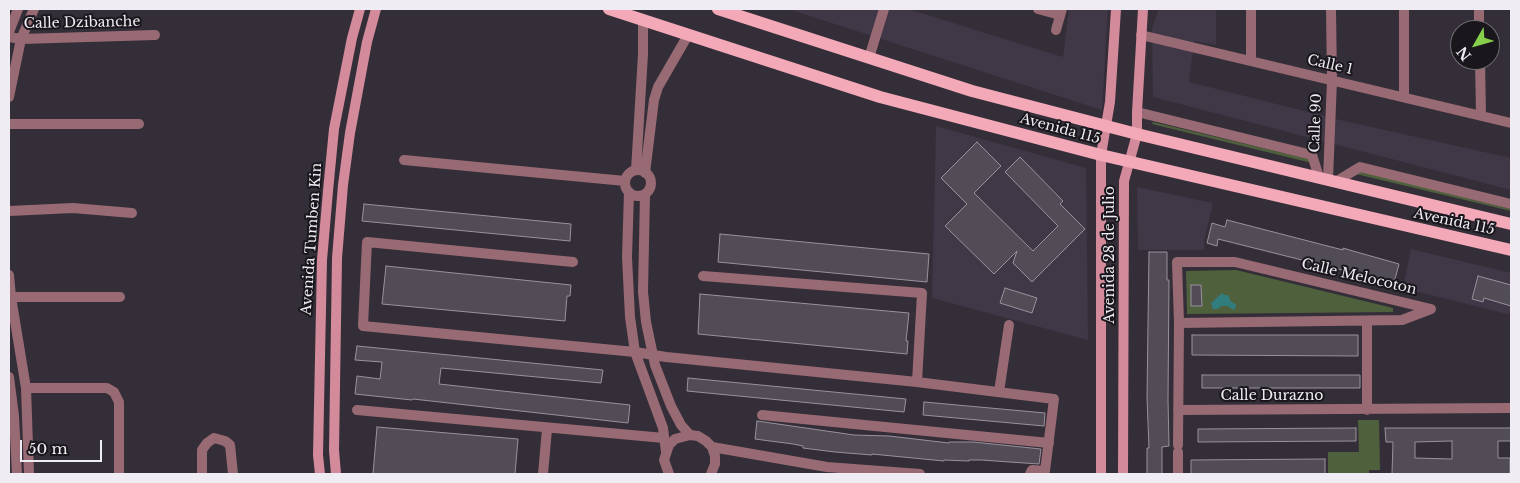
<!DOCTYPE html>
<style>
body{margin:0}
#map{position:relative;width:1520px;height:483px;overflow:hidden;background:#342e38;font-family:"Libre Baskerville",serif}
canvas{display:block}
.frame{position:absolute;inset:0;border:10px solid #f0ecf3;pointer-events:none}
.north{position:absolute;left:1450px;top:20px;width:50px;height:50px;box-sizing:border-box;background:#1a171c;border:1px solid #706c72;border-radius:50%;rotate:232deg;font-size:14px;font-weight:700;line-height:20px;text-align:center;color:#f0ecf3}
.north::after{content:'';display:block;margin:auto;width:18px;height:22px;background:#87cf4a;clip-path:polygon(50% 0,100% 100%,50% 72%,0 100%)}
.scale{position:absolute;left:20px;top:440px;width:82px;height:22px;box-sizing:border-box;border:2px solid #f0ecf3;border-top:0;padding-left:6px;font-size:15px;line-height:18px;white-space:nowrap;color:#f0ecf3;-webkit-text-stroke:4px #1a171c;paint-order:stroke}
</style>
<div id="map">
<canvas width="1520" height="483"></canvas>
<div class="frame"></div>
<div class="north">N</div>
<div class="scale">50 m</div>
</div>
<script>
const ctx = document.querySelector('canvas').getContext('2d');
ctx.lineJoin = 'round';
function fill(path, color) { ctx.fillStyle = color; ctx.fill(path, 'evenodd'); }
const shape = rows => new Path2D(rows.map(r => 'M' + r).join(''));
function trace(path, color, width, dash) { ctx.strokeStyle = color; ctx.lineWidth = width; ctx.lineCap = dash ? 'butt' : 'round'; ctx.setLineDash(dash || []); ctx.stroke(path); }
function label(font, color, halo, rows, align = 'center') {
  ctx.font = font + ' "Libre Baskerville",serif'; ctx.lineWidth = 4; ctx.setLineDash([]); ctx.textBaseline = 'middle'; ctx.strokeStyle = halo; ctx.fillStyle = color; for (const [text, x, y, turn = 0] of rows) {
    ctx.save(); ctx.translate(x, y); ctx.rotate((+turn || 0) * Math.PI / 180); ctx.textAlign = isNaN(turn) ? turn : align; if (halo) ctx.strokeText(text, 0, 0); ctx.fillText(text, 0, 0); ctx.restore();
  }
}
fill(shape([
 [788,9,908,9,1063,57,1069,9,1108,9,1102,110],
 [1159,9,1216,9,1216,45,1194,41,1189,82,1340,120,1511,158,1511,190,1153,97,1152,28],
 [936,126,1086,168,1088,340,932,298],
 [1137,187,1213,203,1204,241,1204,250,1138,250],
 [1411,249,1511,273,1511,313,1507,314,1403,288]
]), '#403747');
fill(shape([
 [1153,122,1309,159,1312,163,1152,124],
 [1361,171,1511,209,1511,211,1356,174],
 [1236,270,1393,308,1393,312,1187,314,1186,271],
 [1358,420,1379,420,1380,470,1369,470,1369,474,1328,474,1328,452,1359,452]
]), '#4f613c');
fill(shape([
 [1222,293,1224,295,1228,295,1231,302,1236,304,1235,309,1233,310,1228,306,1221,306,1218,309,1213,309,1211,303]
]), '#317d7e');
const building = shape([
 [977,142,1001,166,974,193,1033,251,1058,226,1005,172,1020,157,1063,201,1060,204,1085,229,1032,282,1013,263,1017,251,994,274,945,226,967,204,941,178,977,142],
 [364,204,571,224,570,241,362,221,364,204],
 [1227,220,1343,250,1343,248,1353,251,1399,264,1394,283,1218,239,1217,246,1207,243,1212,223,1225,227,1227,220],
 [720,234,929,254,927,282,718,262,720,234],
 [1149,252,1167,252,1167,280,1169,280,1168,400,1169,446,1162,447,1162,474,1147,474,1147,448,1149,448,1147,397,1149,252],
 [386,266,571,285,570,296,567,296,565,321,382,304,386,266],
 [1478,276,1511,285,1511,306,1484,298,1483,302,1472,299,1478,276],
 [1191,285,1201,285,1202,306,1191,306,1191,285],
 [1005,288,1037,298,1032,313,1000,303,1005,288],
 [700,294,909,313,906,341,908,341,907,354,698,334,700,294],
 [1192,335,1358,335,1358,356,1192,355,1192,335],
 [357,346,603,370,601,383,441,368,439,384,630,405,628,423,413,399,412,400,355,394,357,376,380,379,382,362,355,360,357,346],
 [1202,375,1360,375,1360,388,1202,388,1202,375],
 [688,378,906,399,904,412,687,391,688,378],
 [924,402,1045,413,1044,426,923,415,924,402],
 [757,421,854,435,889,436,949,443,949,442,973,442,1041,449,1039,464,981,460,969,460,969,461,944,460,944,461,872,454,872,455,835,452,803,448,803,446,793,444,755,439,757,421],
 [377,427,518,439,515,474,373,474,377,427],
 [1356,428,1356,441,1198,442,1198,429,1356,428],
 [1385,428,1511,428,1511,441,1498,441,1498,458,1510,458,1510,474,1392,474,1393,442,1386,442,1385,428],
 [1452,441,1452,459,1415,458,1415,442,1452,441],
 [1325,459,1325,474,1191,474,1191,460,1325,459]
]);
fill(building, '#524c57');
trace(building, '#99929e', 1);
trace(shape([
 [1038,9,1060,15],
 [1251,9,1251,61],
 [1404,9,1404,97],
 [1479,9,1479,30],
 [1056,30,1062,9],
 [9,32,18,9],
 [1141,35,1511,123],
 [9,37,21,39,155,35],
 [869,58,884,9],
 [1480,60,1481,115],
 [9,97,21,39,34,9],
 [1137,112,1312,155,1319,177],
 [9,124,139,124],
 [404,160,625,181],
 '625 183a13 13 0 1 1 26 0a13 13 0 1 1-26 0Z',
 [636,170,643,54,643,21],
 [645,173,654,100,658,87,688,35],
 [1328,179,1332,80,1331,9],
 [1337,181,1360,167,1511,204],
 [629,192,627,257,630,317,635,352,663,428,666,452],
 [645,194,643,292,646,322,655,365,671,406,681,425,690,435],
 [9,211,73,208,132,213],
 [573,262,367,242,363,326,635,352,666,357,917,382,1054,399,1045,471,1032,470,1030,474],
 [9,275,11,297,26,388,29,474],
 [703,276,922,293,917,382],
 [9,297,120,297],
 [1179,323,1402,320,1431,309],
 [9,377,14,416,17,474],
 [26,388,107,388,114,392,119,402,119,474],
 [999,392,1009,325],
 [357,410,664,438],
 [1178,410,1511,408],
 [1367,410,1367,321],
 [762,415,1049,443],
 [1178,445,1179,323,1177,262,1235,262,1431,309],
 [712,447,827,467,920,474],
 [1178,452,1178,474],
 [202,474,202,450,207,443,214,438,225,441,230,445,233,474],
 [543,474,547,429],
 [669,474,664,460,669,445,675,439,690,435,698,436,706,441,712,447,715,456,715,464,711,474]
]), '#986a74', 10);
trace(shape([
 [320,474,318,455,322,260,328,191,334,129,352,38,360,9],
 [336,474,334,450,337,258,343,185,350,133,367,42,376,9],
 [1101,474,1101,155,1110,102,1116,9],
 [1123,474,1124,181,1137,134,1137,112,1143,9]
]), '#d38a9a', 10);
trace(shape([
 [609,9,880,97,1101,155,1511,250],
 [718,9,972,91,1137,134,1511,224]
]), '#f4a9b9', 12);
label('14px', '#f0ecf3', '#1a171c', [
 ["Calle Dzibanche",82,23,-1],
 ["Calle 1",1330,65,13],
 ["Calle 90",1316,123,-88],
 ["Avenida 115",1060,129,15],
 ["Avenida 115",1454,222,12],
 ["Avenida Tumben Kin",312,239,-86],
 ["Avenida 28 de Julio",1110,255,-90],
 ["Calle Melocoton",1359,277,13],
 ["Calle Durazno",1272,396]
]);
</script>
